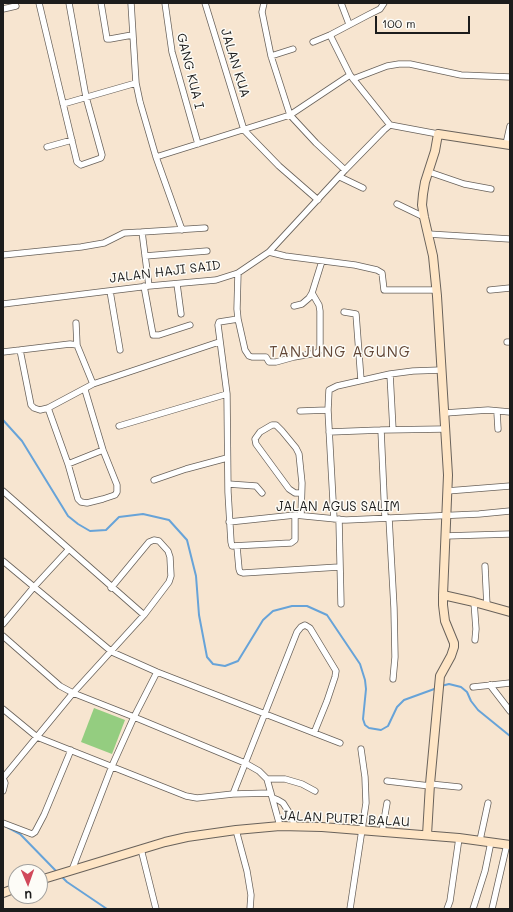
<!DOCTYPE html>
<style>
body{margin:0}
#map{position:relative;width:513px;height:912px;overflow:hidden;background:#f7e5d0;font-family:Mali,sans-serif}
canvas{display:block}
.frame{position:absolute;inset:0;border:4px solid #1c1c1c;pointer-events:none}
.north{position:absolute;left:8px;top:864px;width:40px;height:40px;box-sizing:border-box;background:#fdfcf7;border:1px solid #a3a29f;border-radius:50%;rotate:178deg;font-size:11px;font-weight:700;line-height:16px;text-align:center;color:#1c1c1c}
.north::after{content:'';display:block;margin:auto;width:14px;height:18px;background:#d1495b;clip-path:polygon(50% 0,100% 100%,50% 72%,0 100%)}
.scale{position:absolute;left:375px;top:16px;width:95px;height:18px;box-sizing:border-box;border:2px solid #1c1c1c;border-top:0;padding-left:5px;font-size:12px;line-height:14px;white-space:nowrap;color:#1c1c1c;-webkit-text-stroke:3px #fdfcf7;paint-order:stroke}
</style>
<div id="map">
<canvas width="513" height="912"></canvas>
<div class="frame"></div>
<div class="north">U</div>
<div class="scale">100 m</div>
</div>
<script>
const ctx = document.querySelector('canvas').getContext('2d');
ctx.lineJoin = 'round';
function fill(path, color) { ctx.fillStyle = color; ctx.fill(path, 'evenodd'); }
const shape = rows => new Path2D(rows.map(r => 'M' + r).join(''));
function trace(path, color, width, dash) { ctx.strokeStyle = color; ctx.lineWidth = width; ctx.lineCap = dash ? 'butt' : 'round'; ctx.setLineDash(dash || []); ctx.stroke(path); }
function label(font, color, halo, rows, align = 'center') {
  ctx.font = font + ' Mali,sans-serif'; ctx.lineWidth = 3; ctx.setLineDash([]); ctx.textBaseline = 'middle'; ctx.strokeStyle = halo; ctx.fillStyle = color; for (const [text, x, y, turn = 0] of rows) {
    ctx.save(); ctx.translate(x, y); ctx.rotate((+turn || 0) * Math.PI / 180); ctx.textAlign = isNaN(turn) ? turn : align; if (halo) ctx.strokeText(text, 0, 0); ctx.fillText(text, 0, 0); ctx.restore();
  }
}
fill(shape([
 [94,708,125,720,112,754,81,742]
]), '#94cd80');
trace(shape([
 [3,420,22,441,68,516,78,524,90,531,106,530,119,517,143,514,169,520,187,540,196,576,199,615,207,657,213,664,225,666,238,661,263,620,273,611,292,606,307,606,327,615,360,664,365,680,366,689,363,719,365,725,369,728,381,730,388,726,397,707,404,700,437,688],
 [441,686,449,684,461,687,467,692,471,701,478,710,510,736],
 [5,826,20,834,58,873],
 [61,876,67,882,107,909]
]), '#67a3d8', 2);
const street = shape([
 [39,3,77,162,81,165,101,158,102,155,86,97,69,3],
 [101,3,107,39,110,39,132,35],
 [131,3,136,83,140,102,156,157,182,230],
 [165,3,172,52,198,144],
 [205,3,244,130,279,166,318,200],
 [264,3,262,12,271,56,293,49],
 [341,3,349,24],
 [3,9,16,6],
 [330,35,350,75,390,125],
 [313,42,330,35,368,15,380,9,384,3],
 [271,56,290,115,316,143,345,170],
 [353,79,387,66,399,64,410,64,461,75,510,77],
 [63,104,136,83],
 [506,144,510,126],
 [47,147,72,140],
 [156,157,290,115,350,75],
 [429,172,464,184,491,189],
 [340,177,363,188],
 [397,204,424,217],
 [428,234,510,239],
 [269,252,285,256,355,265,377,270,382,273,384,290,436,290],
 [3,255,81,247,104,243,124,233,142,232],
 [145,256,207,251],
 [177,284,181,314],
 [144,286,153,335,159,335,190,325],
 [149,286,142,232,205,228],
 [490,290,510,288],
 [110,291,120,350],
 [3,304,149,286,216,280,238,273,269,252,345,170,384,130,390,125,438,134],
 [294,306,302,304,309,298,312,293,322,261],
 [344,312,356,314,361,380],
 [238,319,245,350,249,356,252,357,266,357,269,362,276,362,294,357,317,353,320,350,320,311,319,305,312,293],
 [76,323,77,345],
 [507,342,510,342],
 [3,352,20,350],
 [390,374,393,430],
 [93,384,77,345,70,344,20,350,31,405,34,408,40,410,48,408,93,384,219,342],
 [227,394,228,492,231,542,232,546,291,543,295,540,295,515],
 [48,408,68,464,78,499,81,502,87,503,103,499,115,495,117,492,117,485,103,450,85,390],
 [300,411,328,410],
 [497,412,498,429],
 [445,413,488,410,510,412],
 [119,426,227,394,218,325,219,322,238,319,237,309,238,273],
 [381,430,385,518],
 [329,432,381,430,445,429],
 [68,464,103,450],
 [154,480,186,469,227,458],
 [228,484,256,486,262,493],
 [3,491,144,615],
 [447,491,510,486],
 [301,493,295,493,289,489,256,444,255,439,260,432,272,425,276,425,282,431,296,448,299,454,302,483,301,515],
 [389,518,394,608,395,657,393,679],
 [334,519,328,410,329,390,337,386,390,374,413,371,442,370],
 [339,519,341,604],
 [229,522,295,515,346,520,479,514,510,511],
 [445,536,510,534],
 [237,547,239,569,240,572,243,573,339,567],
 [3,561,112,652,157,672,340,743],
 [485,566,487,606],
 [474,602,476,629,475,640],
 [3,624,33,588,69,549],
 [3,636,60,686,73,693,134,717,245,763,259,771,267,779,280,826],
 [490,685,510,711],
 [473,687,510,683],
 [3,709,37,737,186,796,197,798,233,794,271,793],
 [3,778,73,693,144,615,169,582,171,576,170,557,168,551,159,541,154,540,149,542,111,588],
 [267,779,285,779,302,784,315,791],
 [387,781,430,786],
 [430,784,459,787],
 [3,791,5,783,3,778],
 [233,794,297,632,301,627,305,625,310,628,336,671,335,677,327,701,314,733],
 [273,798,278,800,283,803,290,814,295,826],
 [3,823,32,834,35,832,44,815,71,750],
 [236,830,247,871,251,895,250,909],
 [382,832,387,803],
 [480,840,488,803],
 [141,849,156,909],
 [72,870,112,766,134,717,157,672],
 [350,909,366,803,365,777,361,749],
 [447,909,450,901,459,838],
 [473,909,485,871,491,842],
 [492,909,507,844]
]);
const secondary = shape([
 [443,595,474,602,510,612],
 [427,835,430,784,440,676,451,656,454,647,454,643,445,621,443,605,443,595,448,475,437,296,433,256,424,217,422,205,423,194,425,182,435,151,438,134,510,145],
 [40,880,165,842,187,837,236,830,280,826,322,827,459,838,510,845],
 [3,893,16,888]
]);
trace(street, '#69625b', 7);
trace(secondary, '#69625b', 10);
trace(street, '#fff', 5.5);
trace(secondary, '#fee5c5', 8);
label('13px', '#1c1c1c', '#fdfcf7', [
 ["JALAN KUA",235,63,73],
 ["GANG KUA I",190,71,76],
 ["JALAN HAJI SAID",165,272,-7],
 ["JALAN AGUS SALIM",338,507],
 ["JALAN PUTRI BALAU",345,819,3]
]);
ctx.letterSpacing = '1px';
label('15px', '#624737', '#fdfcf7', [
 ["TANJUNG AGUNG",340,352]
]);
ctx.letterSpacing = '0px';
</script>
